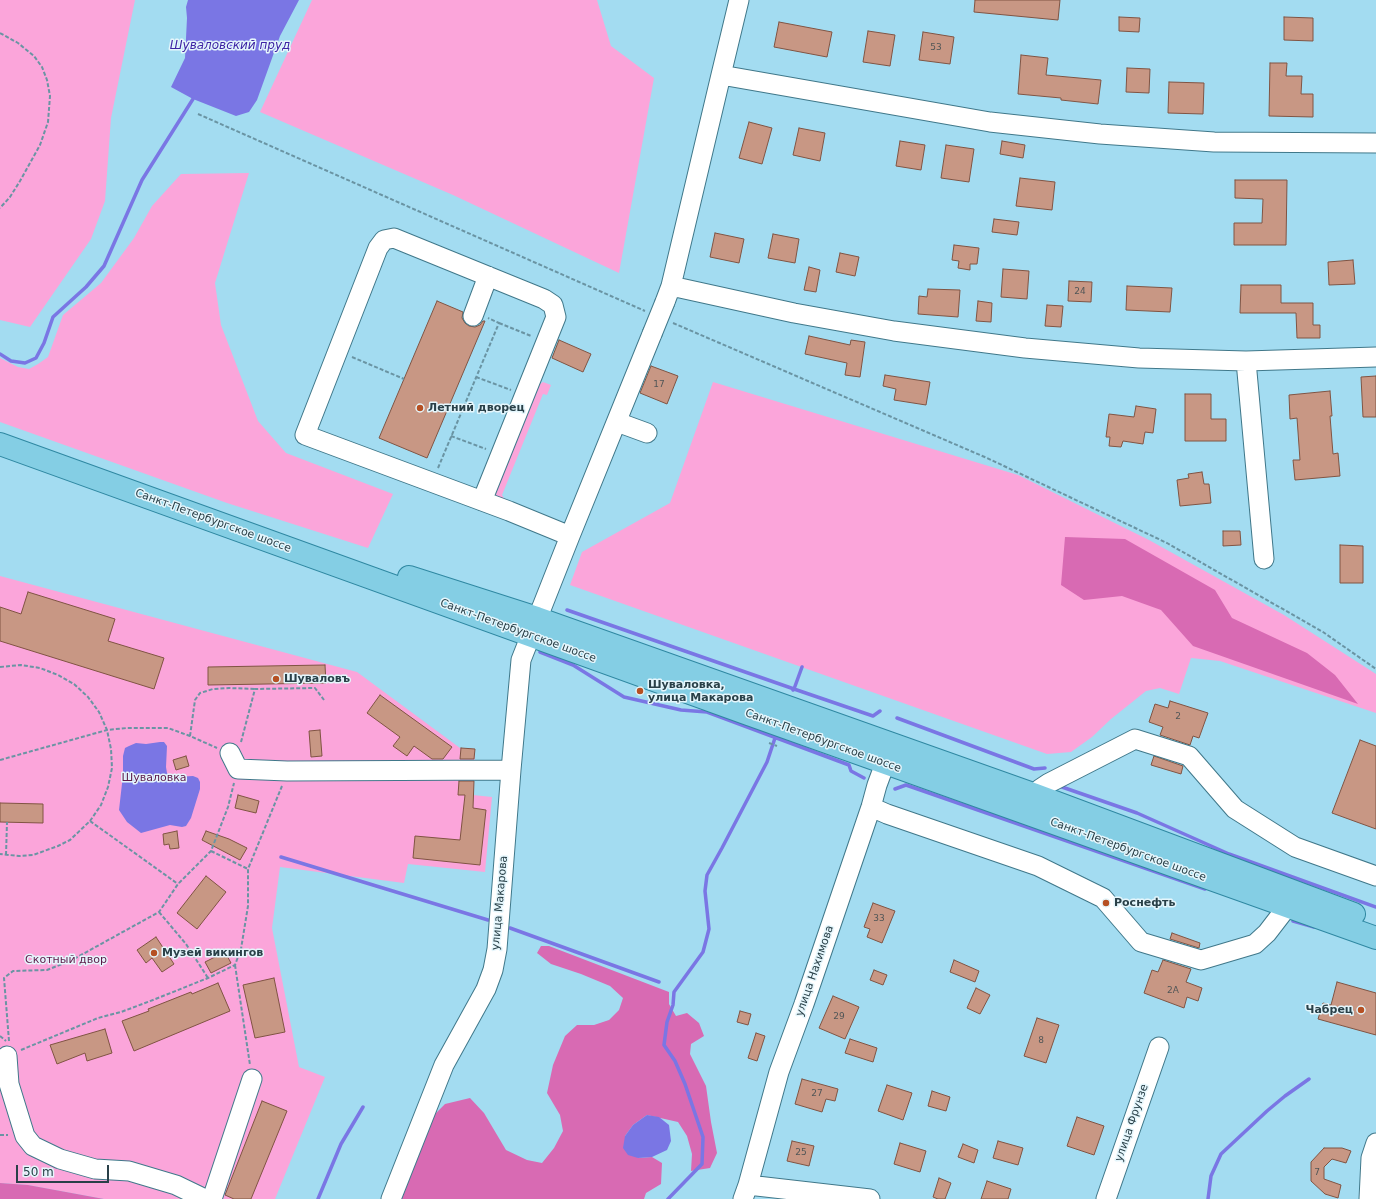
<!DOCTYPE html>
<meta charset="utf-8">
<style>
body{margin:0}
#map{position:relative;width:1376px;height:1199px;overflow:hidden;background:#a3dcf1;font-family:"DejaVu Sans",sans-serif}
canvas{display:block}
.scale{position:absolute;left:16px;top:1165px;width:93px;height:18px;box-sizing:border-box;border:2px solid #294048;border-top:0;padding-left:5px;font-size:12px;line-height:14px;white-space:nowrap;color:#294048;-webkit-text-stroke:3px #e5f6fc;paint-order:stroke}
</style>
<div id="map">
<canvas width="1376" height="1199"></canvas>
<div class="scale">50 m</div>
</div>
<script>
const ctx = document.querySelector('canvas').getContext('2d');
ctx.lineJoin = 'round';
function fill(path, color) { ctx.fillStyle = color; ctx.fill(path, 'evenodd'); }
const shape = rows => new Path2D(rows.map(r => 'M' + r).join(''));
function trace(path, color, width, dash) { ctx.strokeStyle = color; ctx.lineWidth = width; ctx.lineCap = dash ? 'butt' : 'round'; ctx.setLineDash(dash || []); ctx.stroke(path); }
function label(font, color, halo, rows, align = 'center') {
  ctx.font = font + ' "DejaVu Sans",sans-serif'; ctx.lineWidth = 3; ctx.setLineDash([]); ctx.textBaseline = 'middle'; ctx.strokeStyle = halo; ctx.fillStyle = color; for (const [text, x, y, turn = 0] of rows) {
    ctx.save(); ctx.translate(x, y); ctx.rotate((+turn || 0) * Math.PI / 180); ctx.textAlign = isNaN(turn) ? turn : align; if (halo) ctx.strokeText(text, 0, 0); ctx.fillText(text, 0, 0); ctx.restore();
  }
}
fill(shape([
 [0,0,135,0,111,118,105,201,91,239,30,327,0,320],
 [312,0,597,0,611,46,654,78,619,273,453,195,260,112],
 [249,173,215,283,221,325,258,421,286,453,393,494,368,548,227,503,0,422,0,358,18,367,29,369,38,364,48,357,63,315,101,283,134,238,152,206,181,174],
 [543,382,551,385,547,395,543,394,502,495,506,502,494,496,540,384],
 [713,382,1018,475,1149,540,1284,615,1376,674,1376,713,1220,661,1191,658,1179,694,1160,688,1146,691,1111,719,1092,737,1071,752,1047,754,570,585,582,552,670,503],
 [0,576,357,672,460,748,475,749,473,795,492,797,485,872,408,864,404,883,280,867,272,928,299,1067,325,1077,275,1199,104,1199,28,1185,0,1183]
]), '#fba5da');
fill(shape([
 [1065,537,1125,539,1215,590,1232,618,1307,653,1335,675,1358,704,1193,646,1161,610,1122,596,1084,600,1061,585],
 [541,946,549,946,669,992,669,1004,676,1016,687,1013,699,1023,704,1036,691,1044,690,1054,706,1086,711,1122,717,1153,710,1168,691,1171,692,1154,687,1136,678,1122,647,1115,633,1125,625,1136,638,1158,652,1157,662,1163,661,1184,646,1193,644,1199,397,1199,434,1115,445,1104,470,1098,484,1113,506,1150,527,1160,542,1163,554,1148,563,1131,560,1115,547,1093,553,1065,565,1036,577,1025,594,1025,609,1020,619,1010,623,998,610,986,581,974,551,964,537,953],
 [0,1183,28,1185,104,1199,0,1199]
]), '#d86ab3');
fill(shape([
 [188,0,299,0,280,36,257,100,249,112,236,116,193,99,171,87,185,58,187,18,186,7],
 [160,742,164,742,167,746,166,767,167,773,170,776,174,777,193,776,198,778,200,782,200,789,191,818,186,826,182,827,170,825,141,833,127,822,119,810,123,775,123,756,125,748,129,746,136,743,146,744],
 [647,1115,659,1117,669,1125,671,1141,667,1150,652,1157,638,1158,628,1155,623,1148,625,1136,633,1125]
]), '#7a76e4');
trace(shape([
 [0,354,11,361,25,363,36,358,44,343,53,317,86,287,104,266,142,180,193,99],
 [567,610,794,689,802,667],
 [540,652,573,665,624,697,681,710,707,712,849,765,851,771,864,778],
 [793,690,794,689,873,716,880,711],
 [897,718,1034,769,1045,768],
 [1062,787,1137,813,1229,854,1376,907],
 [895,789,906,785,1205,889],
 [281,857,488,920],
 [1293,921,1314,927],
 [510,928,659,982],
 [318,1199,341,1144,363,1107],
 [668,1199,702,1164,703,1137,685,1084,675,1061,664,1045,667,1022,673,1005,674,992,703,952,709,929,705,891,707,875,722,848,767,762,775,738],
 [1208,1199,1211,1176,1221,1154,1267,1111,1285,1096,1309,1079]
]), '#7a76e4', 3.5);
const building = shape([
 [975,0,1060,0,1058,20,974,12,975,0],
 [1119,17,1140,18,1139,32,1119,31,1119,17],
 [1284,17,1313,18,1313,41,1284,40,1284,17],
 [779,22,832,32,827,57,774,47,779,22],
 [868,31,895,35,890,66,863,62,868,31],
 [923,32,954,37,950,64,919,60,923,32],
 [1021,55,1048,58,1046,75,1101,80,1098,104,1061,100,1061,98,1018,94,1021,55],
 [1270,63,1287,63,1286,76,1302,76,1301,94,1313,94,1313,117,1269,116,1270,63],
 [1127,68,1150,69,1149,93,1126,92,1127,68],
 [1169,82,1204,83,1203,114,1168,113,1169,82],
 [749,122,772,128,762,164,739,158,749,122],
 [799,128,825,133,820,161,793,155,799,128],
 [900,141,925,145,921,170,896,166,900,141],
 [1002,141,1025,145,1023,158,1000,154,1002,141],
 [946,145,974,149,969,182,941,178,946,145],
 [1020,178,1055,182,1052,210,1016,206,1020,178],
 [1235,180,1287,180,1286,245,1234,245,1234,223,1262,223,1263,199,1235,198,1235,180],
 [994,219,1019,222,1017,235,992,232,994,219],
 [715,233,744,239,739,263,710,257,715,233],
 [773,234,799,239,795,263,768,258,773,234],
 [954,245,979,248,977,264,970,264,970,270,958,268,959,261,952,260,954,245],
 [840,253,859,257,855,276,836,272,840,253],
 [1353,260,1355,284,1329,285,1328,262,1353,260],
 [809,267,820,270,816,292,804,290,809,267],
 [1003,269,1029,271,1027,299,1001,297,1003,269],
 [1069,281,1092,282,1091,302,1068,301,1069,281],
 [1241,285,1281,285,1281,303,1313,303,1313,325,1320,325,1320,338,1297,338,1296,313,1240,313,1241,285],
 [1127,286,1172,288,1170,312,1126,310,1127,286],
 [928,289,960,290,958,317,918,314,919,296,927,297,928,289],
 [437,301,463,312,462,318,465,323,469,326,475,327,480,325,483,321,485,321,427,458,379,438,437,301],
 [978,301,992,303,991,322,976,321,978,301],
 [1047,305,1063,306,1061,327,1045,326,1047,305],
 [809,336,850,345,851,340,865,342,860,377,845,375,847,363,805,354,809,336],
 [559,340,591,354,583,372,552,358,559,340],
 [651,366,678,376,667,404,640,393,651,366],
 [885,375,930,382,926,405,894,400,896,389,883,386,885,375],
 [1376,376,1376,417,1363,417,1361,377,1376,376],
 [1330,391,1332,416,1330,416,1333,454,1338,453,1340,476,1295,480,1293,460,1300,460,1297,418,1290,419,1289,395,1330,391],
 [1185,394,1211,394,1211,419,1226,419,1226,441,1185,441,1185,394],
 [1136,406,1156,409,1153,433,1145,432,1143,444,1123,441,1121,447,1109,446,1110,437,1106,437,1109,414,1134,417,1136,406],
 [1202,472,1204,484,1209,484,1211,503,1180,506,1177,480,1189,478,1188,474,1202,472],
 [1223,531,1240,531,1241,545,1223,546,1223,531],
 [1340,545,1363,546,1363,583,1340,583,1340,545],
 [28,592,115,619,108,641,164,658,154,689,0,641,0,607,21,614,28,592],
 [325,665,326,683,208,685,208,667,325,665],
 [380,695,452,747,443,759,432,759,414,746,407,756,393,746,400,737,367,713,380,695],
 [1170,701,1208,713,1199,738,1193,736,1190,745,1160,735,1163,727,1149,722,1155,704,1168,708,1170,701],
 [320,730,322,756,311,757,309,731,320,730],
 [1360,740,1376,746,1376,829,1332,813,1360,740],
 [461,748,475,749,474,759,460,759,461,748],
 [186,756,189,766,176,770,173,760,186,756],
 [1154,756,1183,766,1181,774,1151,765,1154,756],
 [459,781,474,781,473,808,486,810,480,865,413,858,415,836,460,840,465,795,458,795,459,781],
 [238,795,259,801,256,813,235,808,238,795],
 [0,803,43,804,43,823,0,822,0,803],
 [177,831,179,848,170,849,169,844,164,845,163,834,177,831],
 [206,831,229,839,247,848,240,860,202,840,206,831],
 [206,876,226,892,197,929,177,913,206,876],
 [873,903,895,911,882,943,867,937,870,929,864,927,873,903],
 [1172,933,1200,943,1199,948,1170,939,1172,933],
 [156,937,174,964,162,972,152,958,146,963,137,950,156,937],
 [225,952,231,963,211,973,205,962,225,952],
 [954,960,979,971,975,982,950,972,954,960],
 [1163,960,1191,969,1186,982,1202,988,1198,1001,1187,997,1184,1008,1144,993,1152,970,1158,972,1163,960],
 [874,970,887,975,883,985,870,980,874,970],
 [274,978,285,1032,255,1038,243,985,274,978],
 [1337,982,1376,993,1376,1035,1318,1019,1323,1003,1331,1005,1337,982],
 [218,983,230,1011,134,1051,122,1021,149,1011,148,1009,191,992,192,994,218,983],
 [976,988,990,995,980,1014,967,1008,976,988],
 [833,996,859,1007,845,1039,819,1028,833,996],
 [740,1011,751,1014,748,1025,737,1022,740,1011],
 [1037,1018,1059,1025,1046,1063,1024,1056,1037,1018],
 [105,1029,112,1053,87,1061,85,1053,57,1064,50,1045,105,1029],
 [756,1033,765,1036,757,1061,748,1058,756,1033],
 [850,1039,877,1048,873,1062,845,1053,850,1039],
 [802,1079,838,1089,835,1101,826,1099,822,1112,795,1104,802,1079],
 [887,1085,912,1093,903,1120,878,1111,887,1085],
 [932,1091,950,1097,946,1111,928,1106,932,1091],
 [262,1101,287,1111,251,1199,234,1199,225,1195,262,1101],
 [1077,1117,1104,1126,1094,1155,1067,1146,1077,1117],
 [792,1141,814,1146,809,1166,787,1161,792,1141],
 [998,1141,1023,1148,1018,1165,993,1158,998,1141],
 [900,1143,926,1151,920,1172,894,1164,900,1143],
 [963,1144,978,1150,974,1163,958,1157,963,1144],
 [1324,1148,1342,1148,1351,1151,1346,1163,1332,1159,1324,1167,1324,1179,1341,1185,1338,1198,1325,1194,1311,1181,1311,1162,1324,1148],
 [939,1178,951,1183,945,1199,938,1199,933,1197,939,1178],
 [987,1181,1011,1189,1008,1199,981,1199,987,1181]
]);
fill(building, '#c89784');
trace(building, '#805443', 1);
const minor = shape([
 [721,75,739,0],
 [671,286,794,313,894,331,1025,348,1139,358,1246,361,1376,357],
 [665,302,671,286,721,75,990,122,1100,134,1214,142,1376,143],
 [473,316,488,276],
 [1246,361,1264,559],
 [617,422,647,433],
 [482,501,556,317,553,305,544,299,394,238,384,240,378,248,305,435,509,511,570,536],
 [230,753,238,769,287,771,511,770],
 [1036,795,1040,789,1049,783,1135,739,1189,756,1235,809,1295,847,1376,876],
 [871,807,887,814,1038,866,1103,898,1141,942,1201,960,1255,944,1267,933,1287,907],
 [7,1056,9,1084,25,1136,33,1146,60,1159,95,1169,129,1171,176,1185,205,1199],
 [748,1185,870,1199],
 [212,1199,252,1079],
 [391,1199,444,1065,486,989,493,970,497,949,511,770,521,660,570,536,652,334],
 [743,1199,748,1185,779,1072,804,1004,871,807,877,785,890,750],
 [1106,1199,1159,1047],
 [1369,1199,1371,1158,1376,1143]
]);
const major = shape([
 [0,444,748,714,1376,938],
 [409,577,537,618,1036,795,1354,914]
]);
trace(minor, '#40788a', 21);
trace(major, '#2f88a2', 24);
trace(shape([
 [0,33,18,43,34,56,42,67,47,80,50,96,48,122,40,145,20,181,10,197,0,208],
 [198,114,645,311],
 [499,323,531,336],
 [673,323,987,458,1167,543,1323,632,1376,669],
 [352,357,404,379],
 [476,377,511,390],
 [451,436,486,449],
 [438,468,499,323,488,318],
 [0,667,21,665,40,668,58,675,74,684,88,697,99,712,107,730,111,749,112,768,108,787,101,805,90,821,70,840,58,846,33,855,19,856,0,854],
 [190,736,195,700,200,693,213,689,229,688,255,689],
 [241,742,255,689,315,688,324,700],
 [769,743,777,746],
 [0,760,107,730,127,728,168,728,190,736,217,748],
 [90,821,178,884],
 [211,851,248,869],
 [6,855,7,822],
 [159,912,186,944,208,978],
 [235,965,250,1065],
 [0,1036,6,1041],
 [9,1041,4,978,13,971,47,970,72,960,159,912,178,884,211,851,228,807,234,783],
 [21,1050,98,1018,121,1012,153,1000,208,978,235,965,241,949,248,906,248,869,282,786],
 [0,1135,8,1135]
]), '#6a94a3', 2, [4, 2]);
trace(minor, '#fff', 19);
trace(major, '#84cee4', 22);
const minorBridge = shape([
 [652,334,665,302]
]);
trace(minorBridge, '#40788a', 21, []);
trace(minorBridge, '#fff', 19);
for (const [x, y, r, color] of [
 [420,408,4,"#b65023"],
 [276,679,4,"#b65023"],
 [640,691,4,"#b65023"],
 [1106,903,4,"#b65023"],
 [154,953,4,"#b65023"],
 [1361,1010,4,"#b65023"]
]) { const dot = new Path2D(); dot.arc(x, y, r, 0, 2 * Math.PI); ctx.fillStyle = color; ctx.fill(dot); trace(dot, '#e5f6fc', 1.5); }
label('9px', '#515657', null, [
 ["53",936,48],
 ["24",1080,292],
 ["17",659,385],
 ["2",1178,717],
 ["33",879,919],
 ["2А",1173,991],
 ["29",839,1017],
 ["8",1041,1041],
 ["27",817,1094],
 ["25",801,1153],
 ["7",1317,1173]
]);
label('bold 11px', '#294048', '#e5f6fc', [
 ["Летний дворец",428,408],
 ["Шуваловъ",284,679],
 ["Шуваловка,",648,685],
 ["улица Макарова",648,698],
 ["Роснефть",1114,903],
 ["Музей викингов",162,953],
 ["Чабрец",1353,1010,"right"]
], 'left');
label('11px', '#294048', '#e5f6fc', [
 ["Санкт-Петербургское шоссе",213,521,20],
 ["Санкт-Петербургское шоссе",518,631,20],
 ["Санкт-Петербургское шоссе",823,741,20],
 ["Санкт-Петербургское шоссе",1128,850,20],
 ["улица Макарова",500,903,-85],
 ["улица Нахимова",815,971,-71],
 ["улица Фрунзе",1132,1123,-71]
]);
label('11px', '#5c1848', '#e5f6fc', [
 ["Шуваловка",154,778],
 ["Скотный двор",66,960]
]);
label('italic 12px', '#3d23a4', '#e5f6fc', [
 ["Шуваловский пруд",230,46]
]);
</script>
